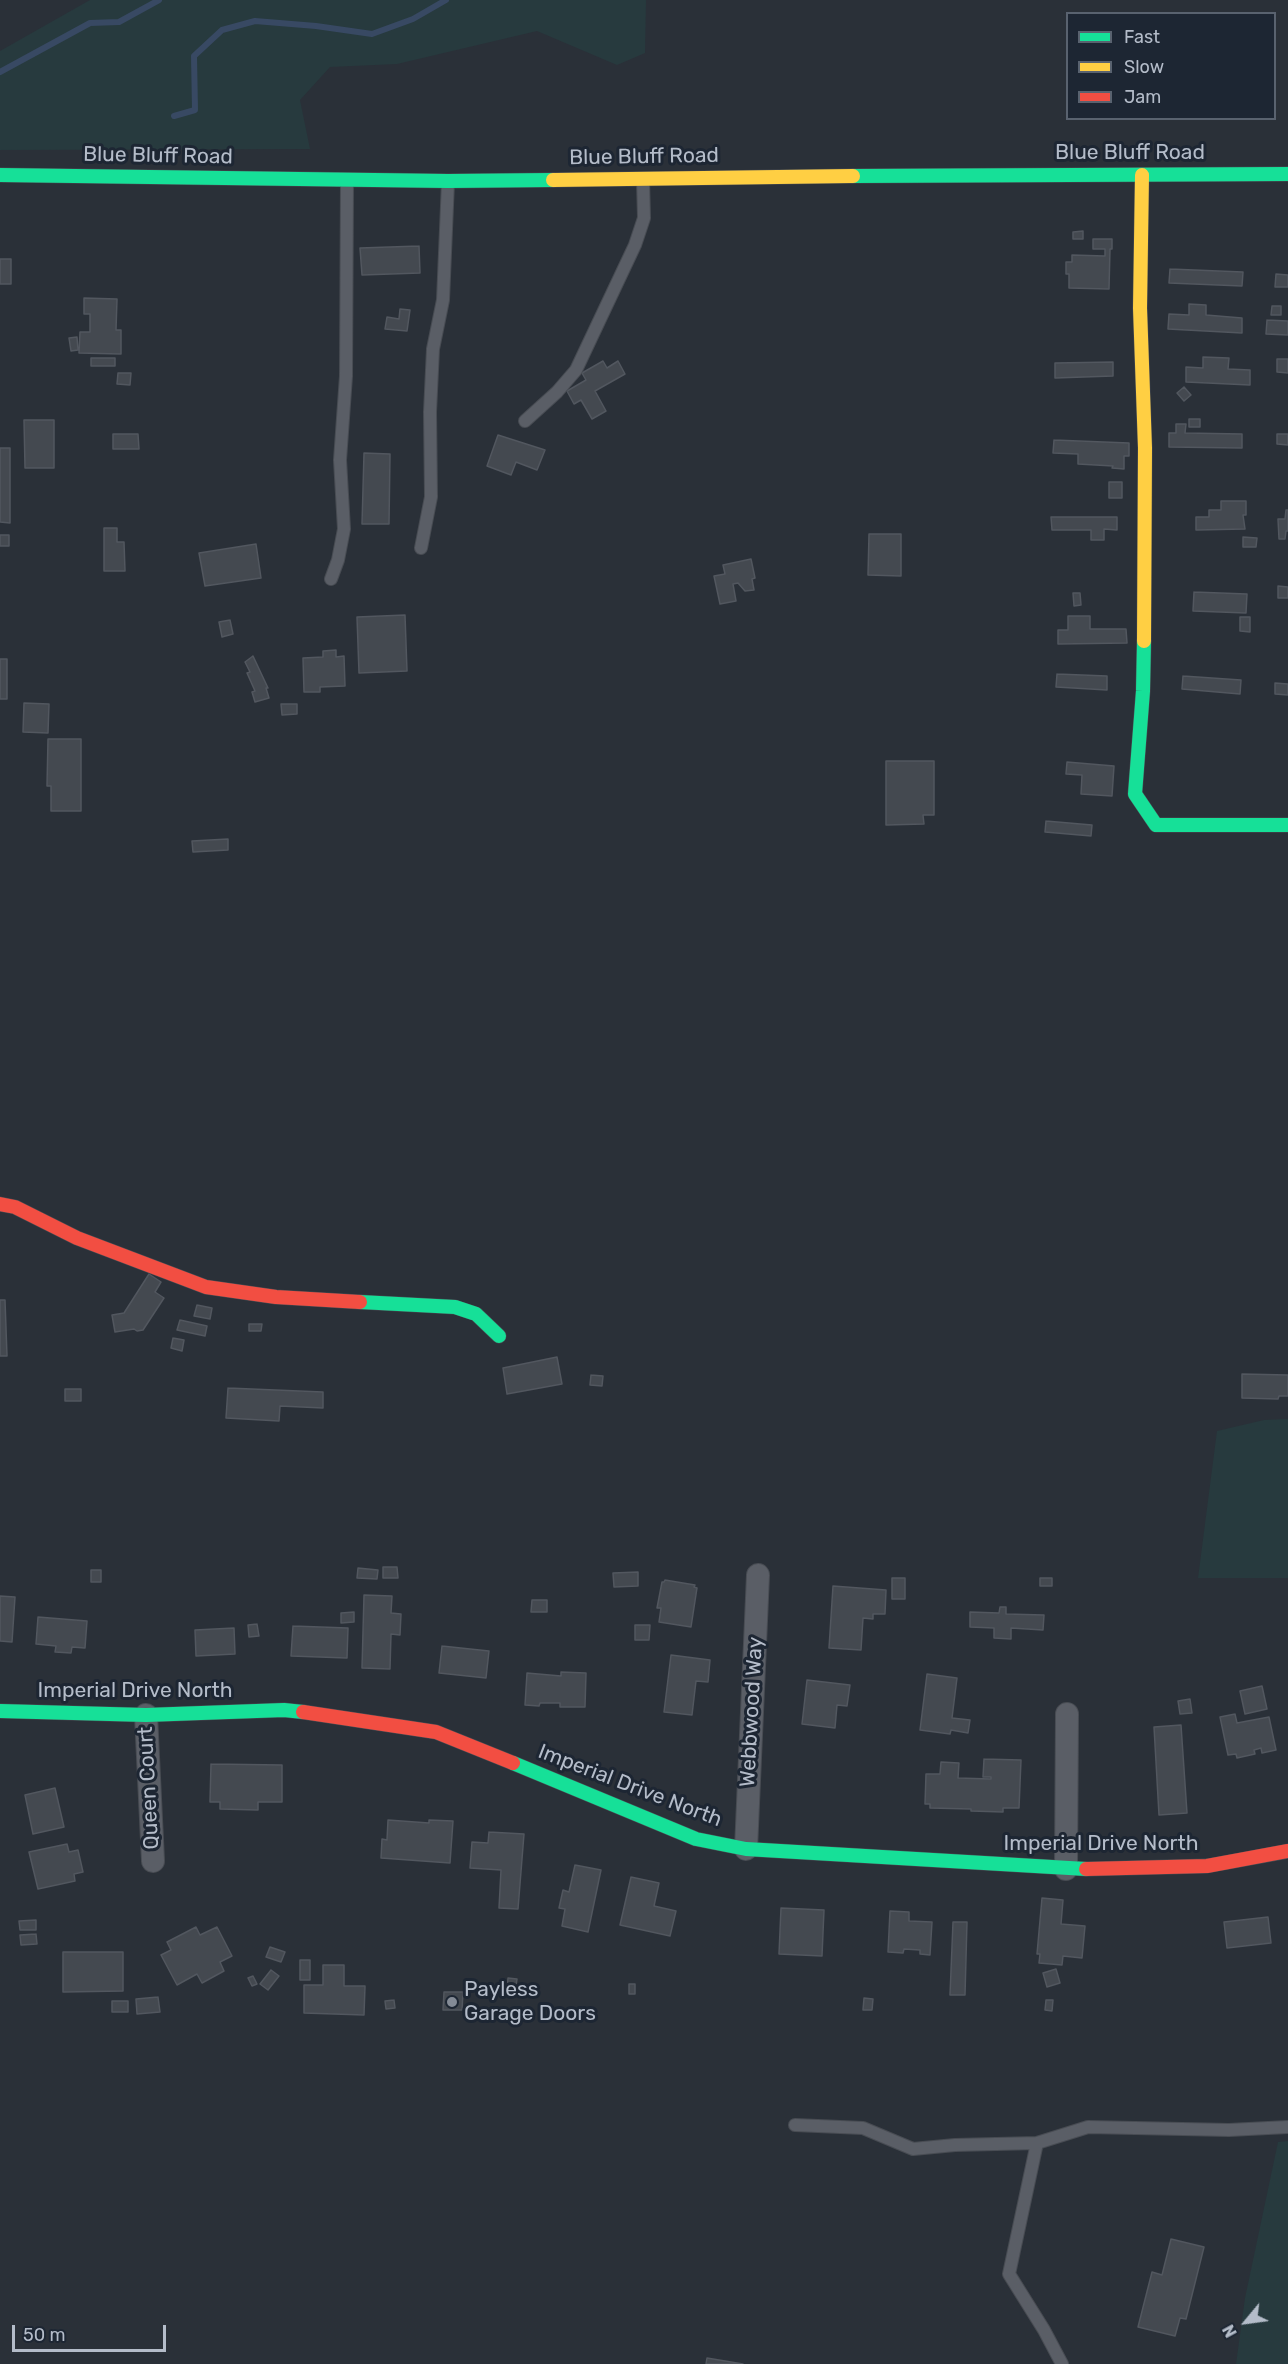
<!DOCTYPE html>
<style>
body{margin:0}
#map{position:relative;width:1288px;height:2364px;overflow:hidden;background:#2a3038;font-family:Rubik,sans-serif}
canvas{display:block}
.legend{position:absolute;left:1066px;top:12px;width:210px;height:108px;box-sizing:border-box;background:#1d2633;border:2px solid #59626f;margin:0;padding:8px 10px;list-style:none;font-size:18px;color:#b4bcc9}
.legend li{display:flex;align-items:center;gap:12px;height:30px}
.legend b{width:30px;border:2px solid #59626f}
.north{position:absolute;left:1216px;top:2292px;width:60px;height:60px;-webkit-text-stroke:4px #1d2633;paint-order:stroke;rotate:241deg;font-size:16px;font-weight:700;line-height:24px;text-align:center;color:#b4bcc9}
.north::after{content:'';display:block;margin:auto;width:21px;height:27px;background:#b4bcc9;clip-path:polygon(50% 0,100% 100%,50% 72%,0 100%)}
.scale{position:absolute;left:12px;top:2325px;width:154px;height:27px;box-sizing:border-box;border:3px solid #b4bcc9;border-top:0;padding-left:8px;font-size:18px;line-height:21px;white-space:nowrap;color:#b4bcc9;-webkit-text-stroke:4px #1d2633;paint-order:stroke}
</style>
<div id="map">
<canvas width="1288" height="2364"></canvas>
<ul class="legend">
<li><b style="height:8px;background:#16e098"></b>Fast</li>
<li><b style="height:8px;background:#ffcf43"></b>Slow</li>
<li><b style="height:8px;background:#f24e42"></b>Jam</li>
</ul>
<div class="north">N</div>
<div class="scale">50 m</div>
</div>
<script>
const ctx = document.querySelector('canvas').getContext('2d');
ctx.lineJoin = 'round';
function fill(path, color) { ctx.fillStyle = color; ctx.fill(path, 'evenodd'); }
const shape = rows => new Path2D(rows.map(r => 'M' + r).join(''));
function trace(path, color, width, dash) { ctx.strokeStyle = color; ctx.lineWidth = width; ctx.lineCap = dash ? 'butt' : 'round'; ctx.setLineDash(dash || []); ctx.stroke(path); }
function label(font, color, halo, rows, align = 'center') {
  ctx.font = font + ' Rubik,sans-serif'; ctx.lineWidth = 6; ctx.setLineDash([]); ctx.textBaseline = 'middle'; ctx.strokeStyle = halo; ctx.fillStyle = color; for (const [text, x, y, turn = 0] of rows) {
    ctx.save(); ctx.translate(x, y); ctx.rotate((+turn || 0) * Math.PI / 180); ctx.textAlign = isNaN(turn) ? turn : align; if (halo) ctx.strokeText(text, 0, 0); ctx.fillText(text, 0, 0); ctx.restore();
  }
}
fill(shape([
 [90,0,646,0,645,53,617,65,537,31,397,64,330,67,300,100,310,149,0,150,0,51],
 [1288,1419,1288,1578,1198,1578,1217,1431,1264,1420],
 [1288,2141,1288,2364,1236,2364,1245,2298,1278,2142]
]), '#273a3e');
trace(shape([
 [0,72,90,23,119,22,159,0],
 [174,116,195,110,194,56,222,30,255,21,316,26,372,34,413,19,446,0]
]), '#384963', 6);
const building = shape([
 [1083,231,1083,239,1073,239,1073,232,1083,231],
 [1093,239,1112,239,1112,249,1110,249,1109,289,1069,288,1069,274,1066,274,1066,262,1072,262,1072,255,1105,256,1105,249,1093,249,1093,239],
 [419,246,420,273,362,275,360,248,419,246],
 [0,259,11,259,11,284,0,284,0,259],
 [1170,269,1243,272,1242,286,1169,283,1170,269],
 [1276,274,1288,275,1288,287,1275,287,1276,274],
 [84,298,117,299,116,330,121,330,121,354,79,353,80,332,90,332,90,314,84,314,84,298],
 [1189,304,1206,305,1206,315,1242,318,1242,333,1168,329,1169,314,1189,315,1189,304],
 [1272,306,1281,306,1281,315,1271,315,1272,306],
 [400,309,410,310,407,331,385,329,387,317,399,319,400,309],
 [1267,320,1288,321,1288,335,1266,334,1267,320],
 [77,337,78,350,71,351,69,338,77,337],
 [1203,357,1229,358,1228,369,1250,370,1250,385,1186,382,1186,367,1203,368,1203,357],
 [91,358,115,358,115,366,91,366,91,358],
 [1277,359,1288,359,1288,373,1277,372,1277,359],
 [603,361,607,368,618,361,625,374,595,391,606,411,592,419,581,400,574,404,567,391,586,380,582,373,603,361],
 [1113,362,1113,376,1055,378,1055,363,1113,362],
 [118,373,131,373,130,385,117,384,118,373],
 [1184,387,1191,395,1184,401,1177,393,1184,387],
 [1189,419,1200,419,1200,427,1189,427,1189,419],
 [24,420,54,420,54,468,25,468,24,420],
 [1176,424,1186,424,1185,433,1242,434,1242,448,1169,447,1169,433,1176,433,1176,424],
 [113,434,138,434,139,449,113,449,113,434],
 [1277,434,1288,434,1288,445,1277,444,1277,434],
 [498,435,545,450,537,470,516,462,511,475,487,466,498,435],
 [1054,440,1129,443,1129,456,1124,456,1124,469,1112,468,1113,466,1078,464,1078,454,1053,453,1054,440],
 [0,448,10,448,10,523,0,522,0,448],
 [364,453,390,454,389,524,362,524,364,453],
 [1109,482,1122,482,1122,498,1109,498,1109,482],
 [1221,501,1246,501,1246,515,1243,515,1245,529,1196,530,1196,517,1209,517,1209,510,1221,510,1221,501],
 [1286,510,1288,510,1288,531,1286,531,1285,539,1279,539,1278,519,1285,519,1286,510],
 [1051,517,1117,517,1117,530,1104,529,1104,540,1091,540,1091,530,1052,530,1051,517],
 [104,528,117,528,117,542,124,542,125,571,104,571,104,528],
 [869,534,901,534,901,576,868,575,869,534],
 [0,535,9,535,9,546,0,546,0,535],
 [1243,537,1257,538,1256,547,1243,547,1243,537],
 [256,544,261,578,205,586,199,553,256,544],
 [751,559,755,578,752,579,754,590,745,591,738,583,733,584,736,601,720,604,714,576,725,574,723,565,751,559],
 [1278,586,1288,587,1288,598,1278,598,1278,586],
 [1194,592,1247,594,1246,613,1193,611,1194,592],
 [1073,593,1080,593,1081,605,1074,606,1073,593],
 [405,615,407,671,359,673,357,617,405,615],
 [1068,616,1090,616,1090,629,1126,629,1127,643,1058,644,1058,630,1068,630,1068,616],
 [1240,617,1250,617,1250,632,1240,631,1240,617],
 [230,620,233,634,222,637,219,622,230,620],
 [336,650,336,657,344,656,345,686,320,687,320,692,304,692,303,658,323,657,323,651,336,650],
 [253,656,268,688,266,688,269,698,255,702,252,692,255,691,247,673,250,672,245,662,253,656],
 [0,659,7,659,7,699,0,699,0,659],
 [1057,674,1107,676,1107,690,1056,687,1057,674],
 [1183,676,1241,680,1240,694,1182,689,1183,676],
 [1275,683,1288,684,1288,695,1275,694,1275,683],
 [24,703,49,704,48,733,23,732,24,703],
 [281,704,297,704,297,714,282,715,281,704],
 [48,739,81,739,81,811,51,811,51,786,47,786,48,739],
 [886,761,934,761,934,815,923,815,924,824,886,825,886,761],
 [1067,762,1114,766,1112,796,1081,794,1082,775,1066,774,1067,762],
 [1046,821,1092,825,1091,836,1045,832,1046,821],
 [228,839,228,850,193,852,192,841,228,839],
 [149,1274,161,1282,155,1292,164,1298,143,1330,137,1331,134,1329,115,1332,112,1315,124,1313,149,1274],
 [0,1300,5,1300,7,1356,0,1356,0,1300],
 [197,1305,212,1308,210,1319,194,1316,197,1305],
 [180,1320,207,1326,205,1336,177,1330,180,1320],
 [249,1324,262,1324,261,1331,249,1331,249,1324],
 [173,1338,184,1340,182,1351,171,1348,173,1338],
 [557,1357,562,1384,507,1394,503,1368,557,1357],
 [1242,1374,1288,1375,1288,1396,1279,1396,1278,1399,1242,1398,1242,1374],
 [591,1375,603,1376,602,1386,590,1385,591,1375],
 [228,1388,323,1392,323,1408,280,1406,279,1421,226,1418,228,1388],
 [65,1389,81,1389,81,1401,65,1401,65,1389],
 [383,1567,397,1567,398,1578,383,1578,383,1567],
 [358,1568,378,1570,377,1579,357,1578,358,1568],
 [91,1570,101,1570,101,1582,91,1582,91,1570],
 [638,1572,638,1586,614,1587,613,1573,638,1572],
 [892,1578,905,1578,905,1599,892,1599,892,1578],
 [1040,1578,1052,1578,1052,1586,1040,1586,1040,1578],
 [665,1580,695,1585,694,1587,697,1588,691,1627,659,1622,661,1608,657,1608,662,1582,664,1582,665,1580],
 [833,1586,886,1590,885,1614,873,1614,873,1619,863,1618,861,1650,829,1648,833,1586],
 [364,1595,392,1596,391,1613,401,1614,400,1635,391,1634,390,1669,362,1668,364,1595],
 [0,1596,15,1597,12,1642,0,1641,0,1596],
 [532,1600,547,1600,547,1612,531,1612,532,1600],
 [1000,1607,1006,1607,1006,1614,1044,1615,1043,1630,1011,1628,1011,1639,994,1638,994,1628,970,1627,970,1612,999,1613,1000,1607],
 [354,1612,354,1622,341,1623,341,1613,354,1612],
 [38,1617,87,1621,85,1648,72,1647,71,1653,55,1652,56,1646,36,1644,38,1617],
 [257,1624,259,1636,249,1637,248,1625,257,1624],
 [635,1625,650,1625,649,1640,635,1640,635,1625],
 [293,1626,348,1628,347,1658,291,1656,293,1626],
 [234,1628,235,1654,196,1656,195,1630,234,1628],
 [442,1646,489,1651,486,1678,439,1673,442,1646],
 [671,1655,710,1660,708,1682,696,1681,692,1715,664,1712,671,1655],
 [561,1672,586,1673,585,1707,560,1707,560,1703,540,1703,539,1706,525,1705,527,1673,561,1676,561,1672],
 [927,1674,957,1678,952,1718,970,1720,968,1733,951,1730,950,1734,920,1730,927,1674],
 [807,1680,850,1685,847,1706,837,1705,835,1728,802,1724,807,1680],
 [1262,1686,1267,1709,1245,1714,1240,1691,1262,1686],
 [1190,1699,1192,1713,1180,1714,1178,1701,1190,1699],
 [1235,1714,1237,1723,1269,1717,1276,1750,1262,1753,1261,1748,1254,1750,1255,1754,1237,1758,1236,1754,1228,1755,1220,1717,1235,1714],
 [1181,1725,1187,1813,1159,1815,1154,1727,1181,1725],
 [984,1759,1021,1760,1019,1808,1003,1808,1003,1812,971,1811,971,1809,930,1808,930,1804,925,1804,926,1774,940,1774,941,1762,959,1763,958,1778,991,1779,991,1777,983,1777,984,1759],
 [211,1764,282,1765,282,1802,258,1802,258,1810,220,1809,220,1802,210,1802,211,1764],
 [55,1788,64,1827,33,1834,25,1795,55,1788],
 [388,1820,429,1823,429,1820,453,1821,450,1863,381,1858,382,1839,387,1840,388,1820],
 [489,1832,524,1834,518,1909,499,1908,501,1870,470,1868,472,1842,488,1843,489,1832],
 [67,1844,69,1852,78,1850,83,1872,74,1874,75,1881,38,1889,29,1852,67,1844],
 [575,1865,601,1870,588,1932,562,1926,565,1909,559,1908,563,1890,569,1892,575,1865],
 [631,1877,659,1883,654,1906,676,1911,670,1936,620,1925,631,1877],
 [1042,1898,1063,1900,1061,1924,1085,1926,1082,1958,1063,1956,1062,1965,1039,1963,1040,1954,1037,1954,1042,1898],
 [781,1908,824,1910,822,1956,779,1954,781,1908],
 [890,1911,909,1912,909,1921,932,1922,930,1955,920,1954,920,1950,904,1949,903,1953,888,1952,890,1911],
 [1268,1917,1271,1943,1227,1948,1224,1922,1268,1917],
 [36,1920,36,1930,20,1930,19,1921,36,1920],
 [953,1922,967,1922,965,1995,950,1995,953,1922],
 [196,1927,200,1935,217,1927,232,1956,220,1962,224,1971,202,1983,197,1974,177,1985,161,1955,171,1950,167,1942,196,1927],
 [36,1934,37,1944,21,1945,20,1935,36,1934],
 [270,1947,285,1952,281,1962,266,1957,270,1947],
 [63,1952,123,1952,123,1991,63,1992,63,1952],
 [300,1960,310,1960,310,1980,300,1980,300,1960],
 [323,1965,344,1965,344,1986,365,1986,364,2015,304,2013,304,1985,323,1985,323,1965],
 [1056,1969,1060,1983,1047,1987,1043,1973,1056,1969],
 [271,1970,279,1976,268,1990,260,1984,271,1970],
 [253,1976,257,1984,252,1986,248,1978,253,1976],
 [508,1978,517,1979,515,1993,507,1991,508,1978],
 [629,1984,635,1984,635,1994,629,1994,629,1984],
 [444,1992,463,1992,462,2010,443,2010,444,1992],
 [158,1997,160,2012,137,2014,136,1999,158,1997],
 [864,1998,873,1999,872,2010,863,2010,864,1998],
 [394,2000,395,2008,386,2009,385,2001,394,2000],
 [1046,2000,1053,2000,1052,2011,1045,2010,1046,2000],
 [112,2001,128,2001,128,2012,112,2012,112,2001],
 [1171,2239,1204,2247,1186,2319,1180,2318,1175,2336,1138,2327,1152,2272,1162,2275,1171,2239],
 [707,2358,743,2364,706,2364,707,2358]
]);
fill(building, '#444950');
trace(building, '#52575f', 1.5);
const lane = shape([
 [525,421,557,392,576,370,635,245,644,218,643,180],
 [421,548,431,497,430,412,433,349,443,300,448,182],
 [331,579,338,560,344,529,340,460,346,376,347,180],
 [795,2125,863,2128,913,2149,955,2145,1037,2143,1088,2127,1229,2130,1288,2127],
 [1037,2143,1009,2274,1044,2330,1062,2364]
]);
const street = shape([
 [146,1715,153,1861],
 [746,1849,758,1575],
 [1066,1869,1067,1714]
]);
const fast = shape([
 [0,175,448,181,553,180],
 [853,176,1288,174],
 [1144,641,1143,691,1135,794,1156,825,1288,825],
 [360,1302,455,1307,476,1314,499,1336],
 [0,1711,146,1715,284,1710,303,1712],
 [513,1763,696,1839,746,1849,1086,1869]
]);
const slow = shape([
 [1142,175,1140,308,1145,448,1144,641],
 [553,180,853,176]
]);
const jam = shape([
 [0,1204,15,1207,77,1238,206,1287,276,1297,360,1302],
 [303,1712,436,1732,513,1763],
 [1086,1869,1207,1866,1288,1851]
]);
trace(lane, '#484c53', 14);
trace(street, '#484c53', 24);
trace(fast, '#484c53', 15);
trace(slow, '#484c53', 15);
trace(jam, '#484c53', 15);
trace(lane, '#5a5e66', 12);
trace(street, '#5a5e66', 22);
trace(fast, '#16e098', 14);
trace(slow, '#ffcf43', 14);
trace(jam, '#f24e42', 14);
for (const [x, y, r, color] of [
 [452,2002,6,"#848b96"]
]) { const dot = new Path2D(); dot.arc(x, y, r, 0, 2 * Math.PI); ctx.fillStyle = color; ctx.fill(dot); trace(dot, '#1d2633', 2); }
label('21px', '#b4bcc9', '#1d2633', [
 ["Blue Bluff Road",1130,153],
 ["Blue Bluff Road",158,156,1],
 ["Blue Bluff Road",644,157,-1],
 ["Imperial Drive North",135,1691],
 ["Webbwood Way",752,1712,-87],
 ["Imperial Drive North",630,1786,21],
 ["Queen Court",149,1788,-93],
 ["Imperial Drive North",1101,1844]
]);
label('21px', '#b4bcc9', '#1d2633', [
 ["Payless",464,1990],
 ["Garage Doors",464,2014]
], 'left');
</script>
